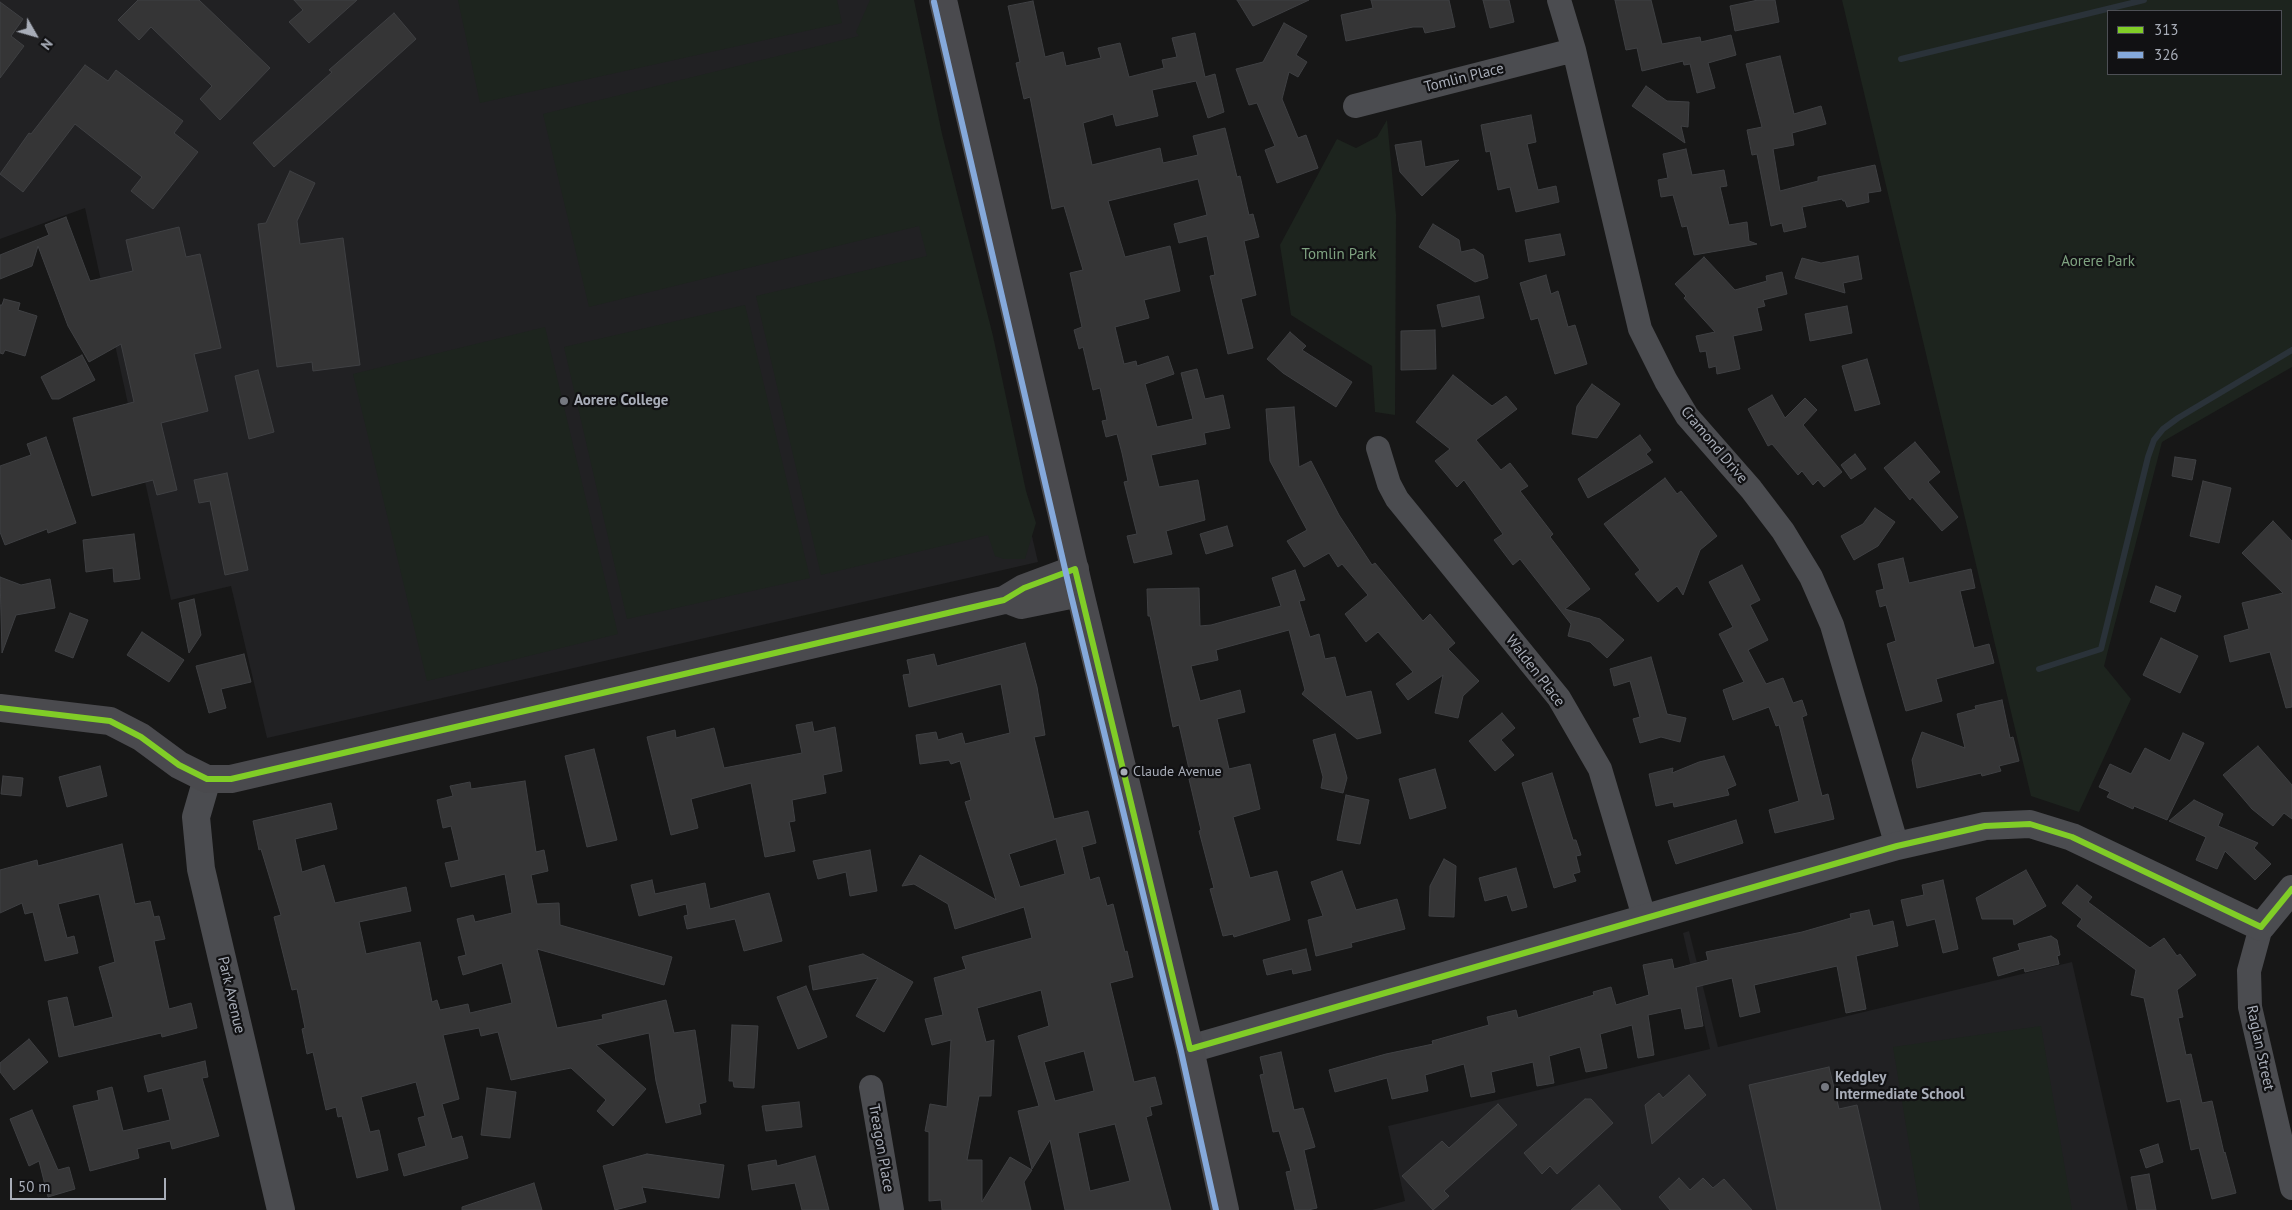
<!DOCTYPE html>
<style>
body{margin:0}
#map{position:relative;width:2292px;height:1210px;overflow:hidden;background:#171717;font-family:"PT Sans",sans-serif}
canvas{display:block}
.legend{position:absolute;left:2107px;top:10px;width:175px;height:65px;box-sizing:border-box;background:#111113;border:1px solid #4d4f55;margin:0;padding:6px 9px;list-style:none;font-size:15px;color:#a8adb8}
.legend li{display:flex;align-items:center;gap:10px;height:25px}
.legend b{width:25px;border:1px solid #4d4f55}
.north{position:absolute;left:10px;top:10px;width:50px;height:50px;-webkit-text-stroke:4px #111113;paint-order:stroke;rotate:128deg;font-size:14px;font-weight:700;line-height:20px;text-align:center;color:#a8adb8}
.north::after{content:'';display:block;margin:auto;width:18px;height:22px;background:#a8adb8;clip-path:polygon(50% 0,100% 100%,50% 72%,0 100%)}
.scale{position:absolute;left:10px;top:1178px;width:156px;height:22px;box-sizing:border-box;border:2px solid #a8adb8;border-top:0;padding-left:6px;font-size:15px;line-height:18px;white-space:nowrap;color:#a8adb8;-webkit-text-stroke:4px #111113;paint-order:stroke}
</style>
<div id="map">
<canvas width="2292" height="1210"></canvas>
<ul class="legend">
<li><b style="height:6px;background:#80cd27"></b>313</li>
<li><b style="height:6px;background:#85a9db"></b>326</li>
</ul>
<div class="north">N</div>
<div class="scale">50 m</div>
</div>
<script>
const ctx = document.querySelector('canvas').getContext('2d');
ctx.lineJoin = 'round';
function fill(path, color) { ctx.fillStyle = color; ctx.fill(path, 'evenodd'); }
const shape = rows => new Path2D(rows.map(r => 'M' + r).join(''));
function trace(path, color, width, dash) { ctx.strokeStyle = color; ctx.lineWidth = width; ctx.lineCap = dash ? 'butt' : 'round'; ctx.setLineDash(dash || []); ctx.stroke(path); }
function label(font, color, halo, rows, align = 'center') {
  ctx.font = font + ' "PT Sans",sans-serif'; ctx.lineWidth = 4.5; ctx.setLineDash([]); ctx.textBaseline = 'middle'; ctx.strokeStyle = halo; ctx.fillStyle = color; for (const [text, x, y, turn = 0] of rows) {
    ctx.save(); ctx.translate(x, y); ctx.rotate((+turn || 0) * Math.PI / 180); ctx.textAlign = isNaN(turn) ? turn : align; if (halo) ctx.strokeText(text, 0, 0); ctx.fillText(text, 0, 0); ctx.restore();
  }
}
fill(shape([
 [0,0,907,0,1038,562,267,738,231,586,171,600,85,208,0,239],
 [1689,931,1718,1047,2072,962,2128,1210,1372,1210,1405,1201,1388,1126,1710,1049,1683,933]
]), '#212123');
fill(shape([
 [458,0,837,0,842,23,480,103],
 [870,0,914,0,942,134,993,336,1026,491,1036,523,1025,559,1004,559,995,556,988,535,821,575,756,296,927,256,919,226,589,307,543,114,859,36,856,32],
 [1842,0,2292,0,2292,367,2162,442,2104,666,2131,699,2079,812,2031,796],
 [2281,11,2281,74,2108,74,2108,11],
 [1387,120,1396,215,1395,415,1375,412,1372,366,1291,315,1280,245,1337,139,1356,148,1377,137],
 [745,305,810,578,627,619,564,347],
 [545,327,618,634,427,681,353,374],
 [2041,1026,2072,1210,1920,1210,1893,1047]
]), '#1d241e');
trace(shape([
 [1901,59,2144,0],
 [2039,669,2101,649,2148,457,2154,440,2163,429,2178,418,2292,350]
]), '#2a3239', 6);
const building = shape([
 [138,0,199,0,270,68,220,120,200,99,212,86,151,27,139,40,118,20,138,0],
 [294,0,357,0,309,43,289,22,303,10,294,0],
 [1237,0,1309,0,1253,26,1237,0],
 [1371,0,1449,0,1455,27,1425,33,1423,27,1413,27,1346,41,1341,15,1373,8,1371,0],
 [1483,0,1509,0,1514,22,1490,28,1483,0],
 [1615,0,1651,0,1662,44,1700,37,1701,42,1731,35,1736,55,1708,63,1715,88,1697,93,1690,64,1684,65,1683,61,1642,71,1637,48,1626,50,1615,0],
 [1758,0,1775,0,1779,22,1735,31,1730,6,1758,0],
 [1033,1,1045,57,1063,52,1066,66,1101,58,1098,48,1120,43,1129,77,1164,68,1162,60,1177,57,1172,38,1195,33,1205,77,1215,74,1224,112,1208,118,1196,81,1152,90,1158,116,1116,126,1113,114,1083,123,1092,165,1160,148,1163,163,1198,155,1193,136,1225,128,1237,177,1240,176,1249,215,1253,214,1259,237,1244,241,1256,295,1241,299,1253,348,1228,354,1210,276,1215,275,1207,236,1179,243,1174,224,1207,215,1198,179,1108,201,1125,257,1170,246,1180,291,1144,300,1149,318,1115,327,1124,364,1136,361,1137,366,1168,356,1174,374,1145,384,1157,427,1193,419,1181,373,1197,369,1205,399,1223,395,1230,428,1204,433,1206,444,1151,455,1159,487,1198,480,1205,520,1166,531,1172,554,1134,563,1127,536,1137,534,1124,482,1128,481,1122,453,1117,434,1106,437,1102,421,1107,420,1100,388,1093,390,1083,347,1079,349,1074,330,1082,327,1070,273,1083,270,1064,206,1052,209,1030,97,1024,99,1016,63,1020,62,1008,6,1033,1],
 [0,2,23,19,11,36,24,46,0,78,0,2],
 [394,13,416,39,274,167,253,143,332,72,329,70,394,13],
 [1284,23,1307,36,1296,55,1307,62,1298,77,1289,72,1282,99,1298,138,1306,135,1318,168,1277,183,1265,150,1275,146,1257,103,1249,105,1236,69,1263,62,1284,23],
 [1780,56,1794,114,1821,106,1826,124,1792,133,1794,145,1773,149,1780,191,1818,181,1818,177,1875,165,1881,191,1868,193,1869,202,1847,207,1845,201,1843,201,1842,199,1802,207,1806,227,1784,232,1782,223,1771,226,1757,154,1752,155,1747,130,1762,127,1746,64,1780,56],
 [85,65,108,81,116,70,183,121,174,133,198,152,153,209,131,191,142,177,75,124,23,192,0,174,29,133,31,134,85,65],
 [1646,86,1667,101,1689,102,1688,127,1681,126,1685,143,1632,106,1646,86],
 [1531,115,1536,142,1527,144,1538,190,1556,186,1559,202,1516,212,1510,187,1498,190,1490,151,1486,152,1481,125,1531,115],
 [1421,141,1425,167,1459,160,1422,196,1400,172,1395,145,1421,141],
 [1686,149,1692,175,1724,170,1727,186,1720,187,1729,225,1747,222,1749,241,1757,244,1694,255,1687,226,1682,227,1673,195,1661,197,1658,180,1668,178,1663,154,1686,149],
 [290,171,315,183,297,221,300,244,343,238,360,365,313,371,312,362,277,367,258,224,266,223,290,171],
 [66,217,90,281,133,271,126,240,179,227,186,257,200,254,221,348,194,354,208,411,161,423,177,490,157,495,153,480,92,496,73,418,134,402,121,344,89,362,68,326,38,246,32,266,0,279,0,255,49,235,45,225,66,217],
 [1433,224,1459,240,1461,252,1474,249,1483,255,1488,278,1475,282,1419,247,1433,224],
 [1560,234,1565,255,1529,262,1525,240,1560,234],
 [1858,256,1862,279,1843,283,1845,293,1795,278,1802,258,1821,263,1858,256],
 [1704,257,1735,290,1767,281,1766,276,1782,272,1787,294,1763,300,1765,306,1757,308,1762,330,1733,336,1740,369,1717,374,1716,366,1709,368,1706,351,1700,352,1696,336,1715,332,1684,298,1686,296,1675,284,1704,257],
 [1546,275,1551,294,1558,291,1568,327,1575,325,1587,364,1555,374,1538,318,1531,320,1520,283,1546,275],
 [1479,296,1484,318,1442,327,1437,305,1479,296],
 [4,299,20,303,18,310,37,316,25,356,5,350,3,354,0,353,0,305,2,305,4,299],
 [1847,306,1852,333,1810,341,1805,314,1847,306],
 [1435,330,1436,369,1401,370,1401,331,1435,330],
 [1290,332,1306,346,1302,350,1352,382,1336,407,1283,373,1267,359,1290,332],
 [82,355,95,380,59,399,52,399,41,377,82,355],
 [1867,359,1880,404,1855,411,1842,366,1867,359],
 [258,370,274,432,249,439,235,376,258,370],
 [1453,375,1492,406,1506,396,1517,409,1476,440,1501,470,1510,463,1528,486,1520,491,1553,534,1550,537,1590,589,1565,609,1600,619,1624,640,1607,658,1590,642,1568,636,1571,624,1520,559,1513,565,1494,540,1503,534,1464,480,1457,487,1435,461,1450,449,1416,422,1453,375],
 [1592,384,1620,404,1597,438,1572,434,1577,406,1592,384],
 [1772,395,1785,418,1805,398,1817,410,1803,425,1842,472,1824,487,1818,480,1813,485,1802,471,1798,475,1772,444,1768,446,1748,409,1772,395],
 [1294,407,1299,467,1311,461,1339,515,1372,565,1375,563,1423,621,1430,614,1455,643,1448,649,1479,681,1463,696,1458,718,1435,713,1443,675,1408,700,1396,684,1413,672,1378,632,1366,642,1345,614,1368,595,1342,564,1338,567,1329,553,1304,567,1287,541,1307,530,1270,461,1266,409,1294,407],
 [1640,435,1651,450,1646,454,1653,462,1588,498,1578,479,1640,435],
 [46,437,76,523,48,533,47,529,5,545,0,532,0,466,31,455,27,444,46,437],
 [1915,442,1940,472,1928,482,1958,517,1942,531,1912,497,1910,500,1884,468,1915,442],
 [1855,454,1866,469,1851,479,1841,465,1855,454],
 [2175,457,2196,460,2192,480,2172,476,2175,457],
 [227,473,248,570,225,575,210,501,199,503,194,480,227,473],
 [1665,478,1677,494,1681,491,1717,536,1700,550,1683,595,1677,586,1658,602,1635,574,1640,570,1604,524,1665,478],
 [2203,481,2231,488,2219,543,2190,536,2203,481],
 [1875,508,1895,522,1878,546,1854,560,1841,536,1863,524,1875,508],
 [2273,521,2292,541,2292,707,2286,708,2270,652,2230,662,2224,636,2249,629,2242,603,2283,593,2242,553,2273,521],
 [1227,526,1233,546,1206,554,1200,534,1227,526],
 [134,534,140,579,114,582,113,568,86,572,83,540,134,534],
 [1903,558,1909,583,1971,569,1975,588,1960,591,1974,648,1989,644,1994,663,1936,679,1942,701,1906,711,1887,644,1896,641,1886,605,1880,607,1876,591,1884,589,1878,564,1903,558],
 [1742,565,1760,600,1750,605,1768,640,1748,650,1766,684,1783,678,1793,703,1802,700,1807,715,1802,717,1822,796,1828,794,1834,819,1775,833,1769,810,1799,801,1779,725,1776,726,1769,707,1733,720,1723,690,1744,682,1719,634,1733,627,1709,582,1742,565],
 [1295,570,1305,600,1299,601,1310,637,1319,634,1325,659,1335,657,1346,697,1371,691,1381,733,1357,739,1302,694,1305,690,1289,630,1216,650,1218,660,1191,666,1200,701,1240,690,1245,712,1217,719,1229,769,1250,764,1260,809,1233,817,1250,878,1277,871,1290,920,1234,937,1233,934,1223,936,1210,889,1214,888,1199,831,1201,830,1189,779,1191,778,1179,725,1173,727,1150,616,1148,616,1147,589,1199,588,1200,626,1211,625,1281,606,1272,578,1295,570],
 [0,577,21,585,50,579,55,608,16,615,2,653,0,577],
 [2156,586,2181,596,2175,612,2150,602,2156,586],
 [194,599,201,635,189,653,179,603,194,599],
 [70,613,88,620,73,658,55,651,70,613],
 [142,632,184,660,169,682,127,655,142,632],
 [2161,638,2198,656,2180,693,2143,675,2161,638],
 [1025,643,1037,687,1045,735,1034,737,1054,819,1088,811,1096,843,1082,847,1090,880,1099,877,1107,906,1113,904,1125,952,1127,951,1133,977,1110,983,1134,1082,1155,1077,1162,1104,1150,1107,1152,1115,1146,1117,1171,1210,1065,1210,1050,1140,1032,1169,1018,1111,1039,1106,1018,1036,1049,1026,1041,990,977,1008,986,1042,994,1040,991,1096,979,1096,967,1160,982,1160,982,1202,1010,1157,1032,1170,1024,1182,1031,1210,942,1210,941,1200,929,1201,929,1132,925,1131,930,1104,947,1107,951,1040,932,1045,925,1019,943,1015,934,978,966,969,962,957,1032,938,1024,907,955,929,948,904,914,884,902,886,920,855,996,900,965,802,971,800,960,761,951,764,949,760,920,764,916,735,936,732,938,740,962,733,965,744,1010,733,1001,684,909,707,903,675,910,674,907,660,934,654,937,666,1025,643],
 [1056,839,1065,874,1020,887,1009,854,1056,839],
 [1084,1051,1094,1091,1055,1101,1044,1062,1084,1051],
 [1115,1124,1130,1181,1090,1191,1078,1133,1115,1124],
 [244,654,251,682,221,689,226,708,209,713,196,666,244,654],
 [1651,657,1667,714,1686,718,1680,742,1661,737,1640,743,1633,719,1640,717,1630,681,1614,686,1610,669,1651,657],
 [2002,700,2010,738,2013,737,2019,761,1999,766,2001,771,1982,776,1981,773,1917,788,1912,760,1922,732,1965,748,1957,714,1976,709,1975,706,2002,700],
 [1502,713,1515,728,1501,740,1514,755,1495,771,1469,741,1502,713],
 [812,722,814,732,835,727,842,771,823,775,826,793,792,800,795,821,789,822,795,851,765,857,751,783,691,799,698,828,671,835,647,737,675,730,676,738,714,728,724,768,802,753,796,725,812,722],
 [2183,733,2204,743,2167,820,2134,806,2133,809,2107,797,2110,792,2099,787,2110,764,2131,774,2145,748,2170,761,2183,733],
 [1335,734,1347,778,1343,793,1321,788,1323,777,1313,740,1335,734],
 [2258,746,2292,785,2292,819,2284,813,2273,826,2252,809,2223,775,2258,746],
 [594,749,617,840,587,847,565,756,594,749],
 [1724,756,1736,785,1727,789,1729,795,1674,807,1673,802,1656,806,1649,774,1673,768,1672,773,1699,762,1724,756],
 [100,766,107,796,67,807,59,777,100,766],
 [1435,769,1446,808,1410,819,1399,779,1435,769],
 [1552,773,1573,840,1576,840,1581,855,1576,856,1580,872,1573,874,1576,881,1554,888,1522,783,1552,773],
 [3,776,23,778,21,796,1,794,3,776],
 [525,781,536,852,544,850,548,871,531,875,537,904,559,903,560,925,672,957,664,985,537,949,557,1028,603,1019,602,1015,666,1000,674,1033,695,1030,706,1102,699,1104,701,1114,666,1123,656,1081,649,1033,596,1045,646,1089,613,1126,597,1111,606,1100,571,1068,511,1080,498,1032,481,1036,479,1028,443,1035,459,1099,442,1104,452,1139,462,1136,468,1158,404,1176,398,1154,426,1146,418,1118,425,1116,416,1082,361,1097,370,1132,379,1130,388,1170,357,1178,342,1116,338,1117,336,1107,326,1110,313,1052,307,1054,302,1029,305,1028,297,989,292,990,274,917,281,915,261,849,259,850,253,821,331,803,337,829,295,839,302,872,324,865,335,903,406,887,411,911,359,922,366,954,420,942,432,1002,437,1000,440,1010,468,1004,470,1013,512,1003,502,963,463,975,458,957,466,955,457,919,473,915,475,922,512,913,505,874,451,887,445,863,459,860,451,826,443,828,437,800,453,796,450,786,470,782,471,789,525,781],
 [1346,795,1369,800,1360,844,1337,840,1346,795],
 [2194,800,2223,814,2218,826,2258,843,2254,848,2271,864,2255,880,2225,851,2217,869,2196,860,2206,837,2169,821,2194,800],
 [1736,820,1743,843,1676,864,1668,841,1736,820],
 [122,844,135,904,150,901,154,917,159,916,165,939,154,941,169,1009,191,1003,197,1028,162,1037,161,1033,59,1057,48,1001,67,997,74,1027,113,1017,99,967,115,962,99,894,58,904,67,938,74,936,78,953,45,961,33,912,25,914,22,903,0,913,0,870,37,860,38,866,122,844],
 [870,850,877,891,850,896,846,872,818,879,813,861,870,850],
 [1444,859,1456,866,1454,917,1429,916,1430,886,1444,859],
 [1516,868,1527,907,1512,911,1507,895,1485,901,1479,878,1516,868],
 [2026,870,2046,906,2014,925,2013,919,1982,919,1976,898,2026,870],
 [1342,871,1356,910,1397,899,1405,929,1351,943,1352,947,1316,956,1308,920,1323,916,1311,882,1342,871],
 [652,880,655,894,705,883,710,909,769,893,782,941,744,951,735,919,687,929,684,916,688,915,686,904,639,916,631,885,652,880],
 [1943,880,1958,949,1943,953,1935,919,1907,926,1901,900,1924,895,1922,885,1943,880],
 [2077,885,2092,897,2088,902,2150,948,2164,938,2177,956,2180,954,2196,975,2177,990,2183,1017,2178,1018,2186,1055,2191,1054,2202,1103,2212,1101,2224,1153,2225,1152,2236,1193,2212,1199,2199,1148,2191,1150,2180,1099,2167,1102,2144,998,2131,995,2136,970,2077,926,2082,919,2062,903,2077,885],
 [1869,910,1873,926,1893,921,1898,946,1856,956,1866,1009,1846,1013,1837,966,1754,985,1760,1012,1740,1017,1732,978,1696,987,1703,1026,1685,1029,1681,1008,1648,1015,1654,1055,1638,1058,1632,1025,1600,1034,1607,1068,1586,1072,1580,1047,1549,1056,1554,1083,1537,1086,1533,1062,1491,1072,1495,1092,1471,1097,1464,1064,1425,1075,1428,1091,1392,1099,1387,1078,1335,1092,1329,1070,1386,1054,1433,1044,1432,1041,1489,1025,1487,1017,1516,1010,1518,1018,1594,995,1593,992,1611,987,1616,1005,1649,995,1643,965,1672,959,1674,969,1708,960,1706,952,1802,932,1851,918,1850,914,1869,910],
 [2051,936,2057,940,2060,955,2057,956,2059,964,2025,972,2024,968,1998,976,1993,958,2020,950,2018,944,2051,936],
 [1306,949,1311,970,1293,974,1292,969,1267,975,1263,960,1306,949],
 [863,954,913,982,884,1032,856,1016,878,978,813,990,809,966,863,954],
 [806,986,827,1037,798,1049,777,997,806,986],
 [732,1025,758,1026,754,1088,734,1087,733,1081,729,1081,732,1025],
 [29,1039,48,1062,14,1090,0,1072,0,1063,29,1039],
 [1281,1052,1294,1110,1303,1108,1315,1147,1304,1150,1317,1208,1308,1210,1295,1210,1286,1172,1291,1171,1279,1131,1273,1132,1260,1075,1264,1074,1260,1057,1281,1052],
 [205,1061,208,1077,202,1078,219,1136,172,1149,170,1141,137,1149,139,1158,90,1171,73,1106,99,1100,97,1091,112,1087,123,1131,170,1120,162,1088,148,1092,144,1076,205,1061],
 [1829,1067,1839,1109,1857,1105,1881,1210,1777,1210,1749,1085,1829,1067],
 [1689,1075,1706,1095,1652,1144,1645,1105,1659,1093,1663,1098,1689,1075],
 [487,1088,516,1092,510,1138,481,1135,487,1088],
 [1585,1099,1591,1099,1613,1123,1557,1174,1550,1166,1542,1174,1524,1153,1585,1099],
 [799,1102,802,1127,766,1131,762,1106,799,1102],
 [1498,1104,1517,1125,1444,1191,1449,1196,1433,1210,1402,1176,1442,1141,1449,1148,1498,1104],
 [32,1110,58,1170,69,1167,75,1189,48,1197,39,1161,29,1166,10,1119,32,1110],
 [2158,1144,2163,1162,2146,1168,2140,1150,2158,1144],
 [647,1154,724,1165,719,1198,642,1187,646,1202,615,1210,603,1166,647,1154],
 [815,1156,829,1210,802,1210,795,1183,752,1190,748,1165,776,1160,777,1166,815,1156],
 [2149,1174,2156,1210,2137,1210,2131,1177,2149,1174],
 [1679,1178,1690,1190,1703,1178,1713,1188,1724,1179,1752,1210,1670,1210,1659,1197,1679,1178],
 [534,1183,542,1210,462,1210,462,1207,534,1183],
 [1599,1185,1621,1210,1571,1210,1599,1185]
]);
fill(building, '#353536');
trace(building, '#3f4043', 1);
trace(shape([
 [1559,0,1574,50,1640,329,1666,381,1687,416,1751,489,1783,531,1811,577,1832,625,1897,846],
 [1355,106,1574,50],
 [1378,448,1389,484,1397,499,1559,698,1600,769,1645,920],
 [2261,927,2249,971,2250,1007,2292,1188],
 [871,1087,892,1210]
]), '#4b4c50', 24);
trace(shape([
 [207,779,196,817,201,869,281,1210],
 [1190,1049,1897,846,1985,826,2030,824,2072,837,2261,927,2292,889]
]), '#4b4c50', 28);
trace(shape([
 [943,0,1080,593,1190,1049,1225,1210],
 [1013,602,1021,605,1080,593],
 [0,708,110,721,141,737,179,765,207,779,231,779,1004,600,1024,588,1075,569]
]), '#4a4a4e', 28);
trace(shape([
 [0,708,110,721,141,737,179,765,207,779,231,779,1004,600,1024,588,1075,569,1190,1049,1897,846,1985,826,2030,824,2072,837,2261,927,2292,889]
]), '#80cd27', 6);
trace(shape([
 [934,2,1071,595,1181,1051,1216,1210]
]), '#85a9db', 6);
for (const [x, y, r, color] of [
 [564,401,5,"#757880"],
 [1124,772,4.5,"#a8adb8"],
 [1825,1087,5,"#757880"]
]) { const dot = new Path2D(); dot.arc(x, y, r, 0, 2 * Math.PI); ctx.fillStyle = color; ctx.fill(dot); trace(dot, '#111113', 2); }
label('14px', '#a8adb8', '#111113', [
 ["Claude Avenue",1133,772]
], 'left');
label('15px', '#a8adb8', '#111113', [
 ["Tomlin Place",1464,78,-14],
 ["Cramond Drive",1714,445,50],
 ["Walden Place",1535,671,52],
 ["Park Avenue",231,995,77],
 ["Raglan Street",2260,1048,78],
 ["Treagon Place",881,1148,80]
]);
label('15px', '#7fa381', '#111113', [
 ["Tomlin Park",1339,255],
 ["Aorere Park",2098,262]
]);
label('bold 15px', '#a8adb8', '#111113', [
 ["Aorere College",574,401],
 ["Kedgley",1835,1078],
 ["Intermediate School",1835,1095]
], 'left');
</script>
